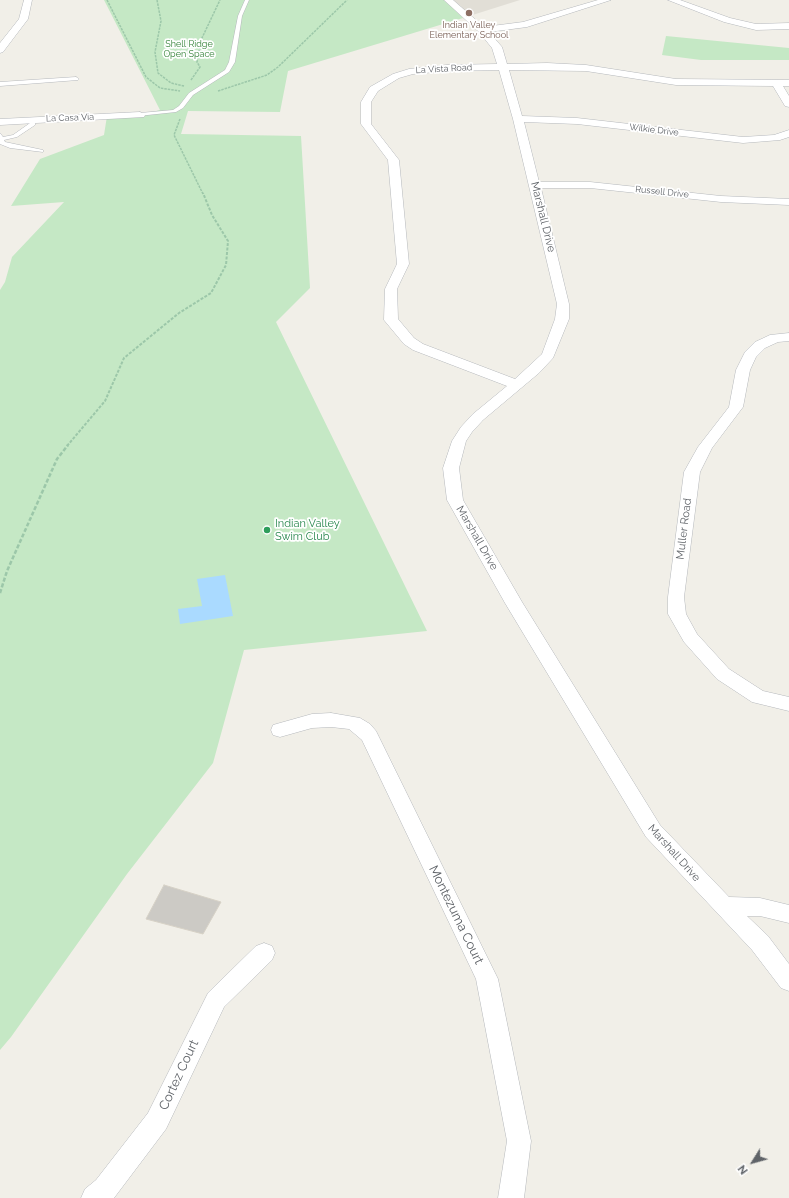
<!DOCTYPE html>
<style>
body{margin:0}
#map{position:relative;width:789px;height:1198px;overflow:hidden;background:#f1efe8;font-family:Raleway,sans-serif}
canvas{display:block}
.north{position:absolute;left:733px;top:1142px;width:40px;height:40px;-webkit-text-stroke:3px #fff;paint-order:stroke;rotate:233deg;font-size:11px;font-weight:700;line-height:16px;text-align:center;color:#5f6368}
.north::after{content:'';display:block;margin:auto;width:14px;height:18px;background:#5f6368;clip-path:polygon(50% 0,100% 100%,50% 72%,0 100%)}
</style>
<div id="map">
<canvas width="789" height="1198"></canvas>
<div class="north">N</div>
</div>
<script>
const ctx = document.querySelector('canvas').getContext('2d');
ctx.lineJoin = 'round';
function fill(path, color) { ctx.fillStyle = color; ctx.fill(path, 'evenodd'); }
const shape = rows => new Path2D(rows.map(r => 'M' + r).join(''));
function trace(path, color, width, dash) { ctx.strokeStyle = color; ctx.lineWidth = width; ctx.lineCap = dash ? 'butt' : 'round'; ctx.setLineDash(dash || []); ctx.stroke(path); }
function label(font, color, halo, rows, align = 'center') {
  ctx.font = font + ' Raleway,sans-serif'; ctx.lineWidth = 3.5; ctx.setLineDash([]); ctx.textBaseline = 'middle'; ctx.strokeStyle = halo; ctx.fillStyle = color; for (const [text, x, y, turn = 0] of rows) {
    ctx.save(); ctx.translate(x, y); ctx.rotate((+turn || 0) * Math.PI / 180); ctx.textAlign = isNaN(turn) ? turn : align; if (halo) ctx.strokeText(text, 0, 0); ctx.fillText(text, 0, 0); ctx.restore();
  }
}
fill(shape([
 [446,0,520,0,463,18]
]), '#e1ded6');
fill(shape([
 [104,0,446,0,463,18,288,71,280,112,188,111,181,134,301,136,310,288,276,322,427,631,244,650,213,763,127,874,11,1037,0,1050,0,290,5,282,12,257,64,202,11,206,40,159,104,135,107,116,140,115,160,110],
 [666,36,789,48,789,60,701,60,662,55]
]), '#c5e8c5');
fill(shape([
 [225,575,233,616,180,624,178,609,202,606,197,579]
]), '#aadaff');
const building = shape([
 [164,885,221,902,203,934,146,919,164,885]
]);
fill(building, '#cccac5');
trace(building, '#d6d1c6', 1);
const service = shape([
 [245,0,249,0,242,16,235,62,229,72,193,95,183,108,176,112,138,116,138,114,140,113,173,110,179,106,189,93,225,70,229,62,238,16,245,0],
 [76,77,79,79,78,80,0,86,0,82,76,77],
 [31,118,36,119,35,125,17,137,4,140,5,142,43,150,43,152,10,148,0,144,0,133,3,137,13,135,30,123,31,118]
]);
const minor = shape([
 [24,0,32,0,28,19,3,52,0,53,0,43,19,19,24,0],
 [444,0,453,0,484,27,523,22,598,0,611,0,527,27,489,32,502,47,507,64,547,63,586,65,676,79,789,80,789,86,783,86,789,96,789,107,785,106,773,86,676,85,586,71,509,70,522,116,577,118,743,137,774,135,789,130,789,137,780,140,743,143,577,124,524,122,539,182,590,182,721,196,789,199,789,205,721,202,590,188,541,188,569,304,569,319,553,358,539,373,483,420,472,432,466,441,459,468,463,500,522,602,660,825,729,897,760,898,789,905,789,923,760,916,747,916,768,936,789,964,789,991,781,988,752,950,646,837,505,603,447,500,443,468,452,441,461,427,473,414,507,386,413,350,404,344,384,320,385,289,397,264,388,160,361,124,361,102,370,87,393,74,409,69,447,65,497,64,492,48,479,32,444,0],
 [499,70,513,119,557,304,555,319,542,354,515,379,423,344,414,338,398,319,397,289,409,264,399,160,371,124,371,102,378,91,399,78,413,74,447,71,499,70],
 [668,0,680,0,730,18,756,24,789,23,789,29,756,30,724,22,668,0],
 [140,112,145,115,144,117,0,125,0,119,140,112],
 [789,333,789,341,778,342,765,348,756,357,750,370,743,407,712,448,700,472,684,597,686,614,697,634,729,669,763,691,789,697,789,711,752,702,717,679,684,642,668,614,668,597,684,472,698,447,729,407,736,370,745,352,755,342,770,335,789,333],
 [331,713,360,718,370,724,376,731,498,979,531,1141,524,1198,498,1198,507,1141,476,979,362,740,349,729,331,727,312,728,280,737,273,735,271,730,273,725,280,723,312,714,331,713],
 [264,943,272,946,275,953,272,960,224,1007,166,1129,114,1198,81,1198,85,1189,96,1180,148,1113,208,993,256,946,264,943]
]);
trace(service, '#b5b8bc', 1);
trace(minor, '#b5b8bc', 1);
trace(shape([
 [107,0,146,77,160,88,180,91],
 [157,0,161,21,155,52,158,73,171,83,184,86],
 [191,80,200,67,197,62,201,40,220,0],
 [218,91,267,75,278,67,347,0],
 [180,119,174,135,203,194]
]), '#9cc7a9', 1.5, [2.5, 1]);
trace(shape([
 [67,446,105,401,124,358,179,313,211,293,226,265,228,241,212,215,203,193]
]), '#9cc7a9', 2, [3, 1.5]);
trace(shape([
 [0,593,7,571,57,459,68,445]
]), '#9cc7a9', 2.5, [4, 2]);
fill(service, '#fff');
fill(minor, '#fff');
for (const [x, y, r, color] of [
 [469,13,4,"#8d6e63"],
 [267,530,4,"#2e9e5b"]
]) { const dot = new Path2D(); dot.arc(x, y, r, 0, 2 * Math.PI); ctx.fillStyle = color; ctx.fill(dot); trace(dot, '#fff', 1.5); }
label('9px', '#785e54', '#fff', [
 ["Indian Valley",469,25],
 ["Elementary School",469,35]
]);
label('9px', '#348238', '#fff', [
 ["Shell Ridge",189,44],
 ["Open Space",189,54]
]);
label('9px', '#5f6368', '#fff', [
 ["La Vista Road",444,69,-3],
 ["La Casa Via",70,118,-2],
 ["Wilkie Drive",654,130,7],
 ["Russell Drive",662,192,6]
]);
label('11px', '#5f6368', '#fff', [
 ["Marshall Drive",543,217,76],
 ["Muller Road",684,529,-83],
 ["Marshall Drive",477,538,60],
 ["Marshall Drive",674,853,48]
]);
label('11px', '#27864d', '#fff', [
 ["Indian Valley",275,524],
 ["Swim Club",275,537]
], 'left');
label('13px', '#5f6368', '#fff', [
 ["Montezuma Court",456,915,64],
 ["Cortez Court",179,1075,-65]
]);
</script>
